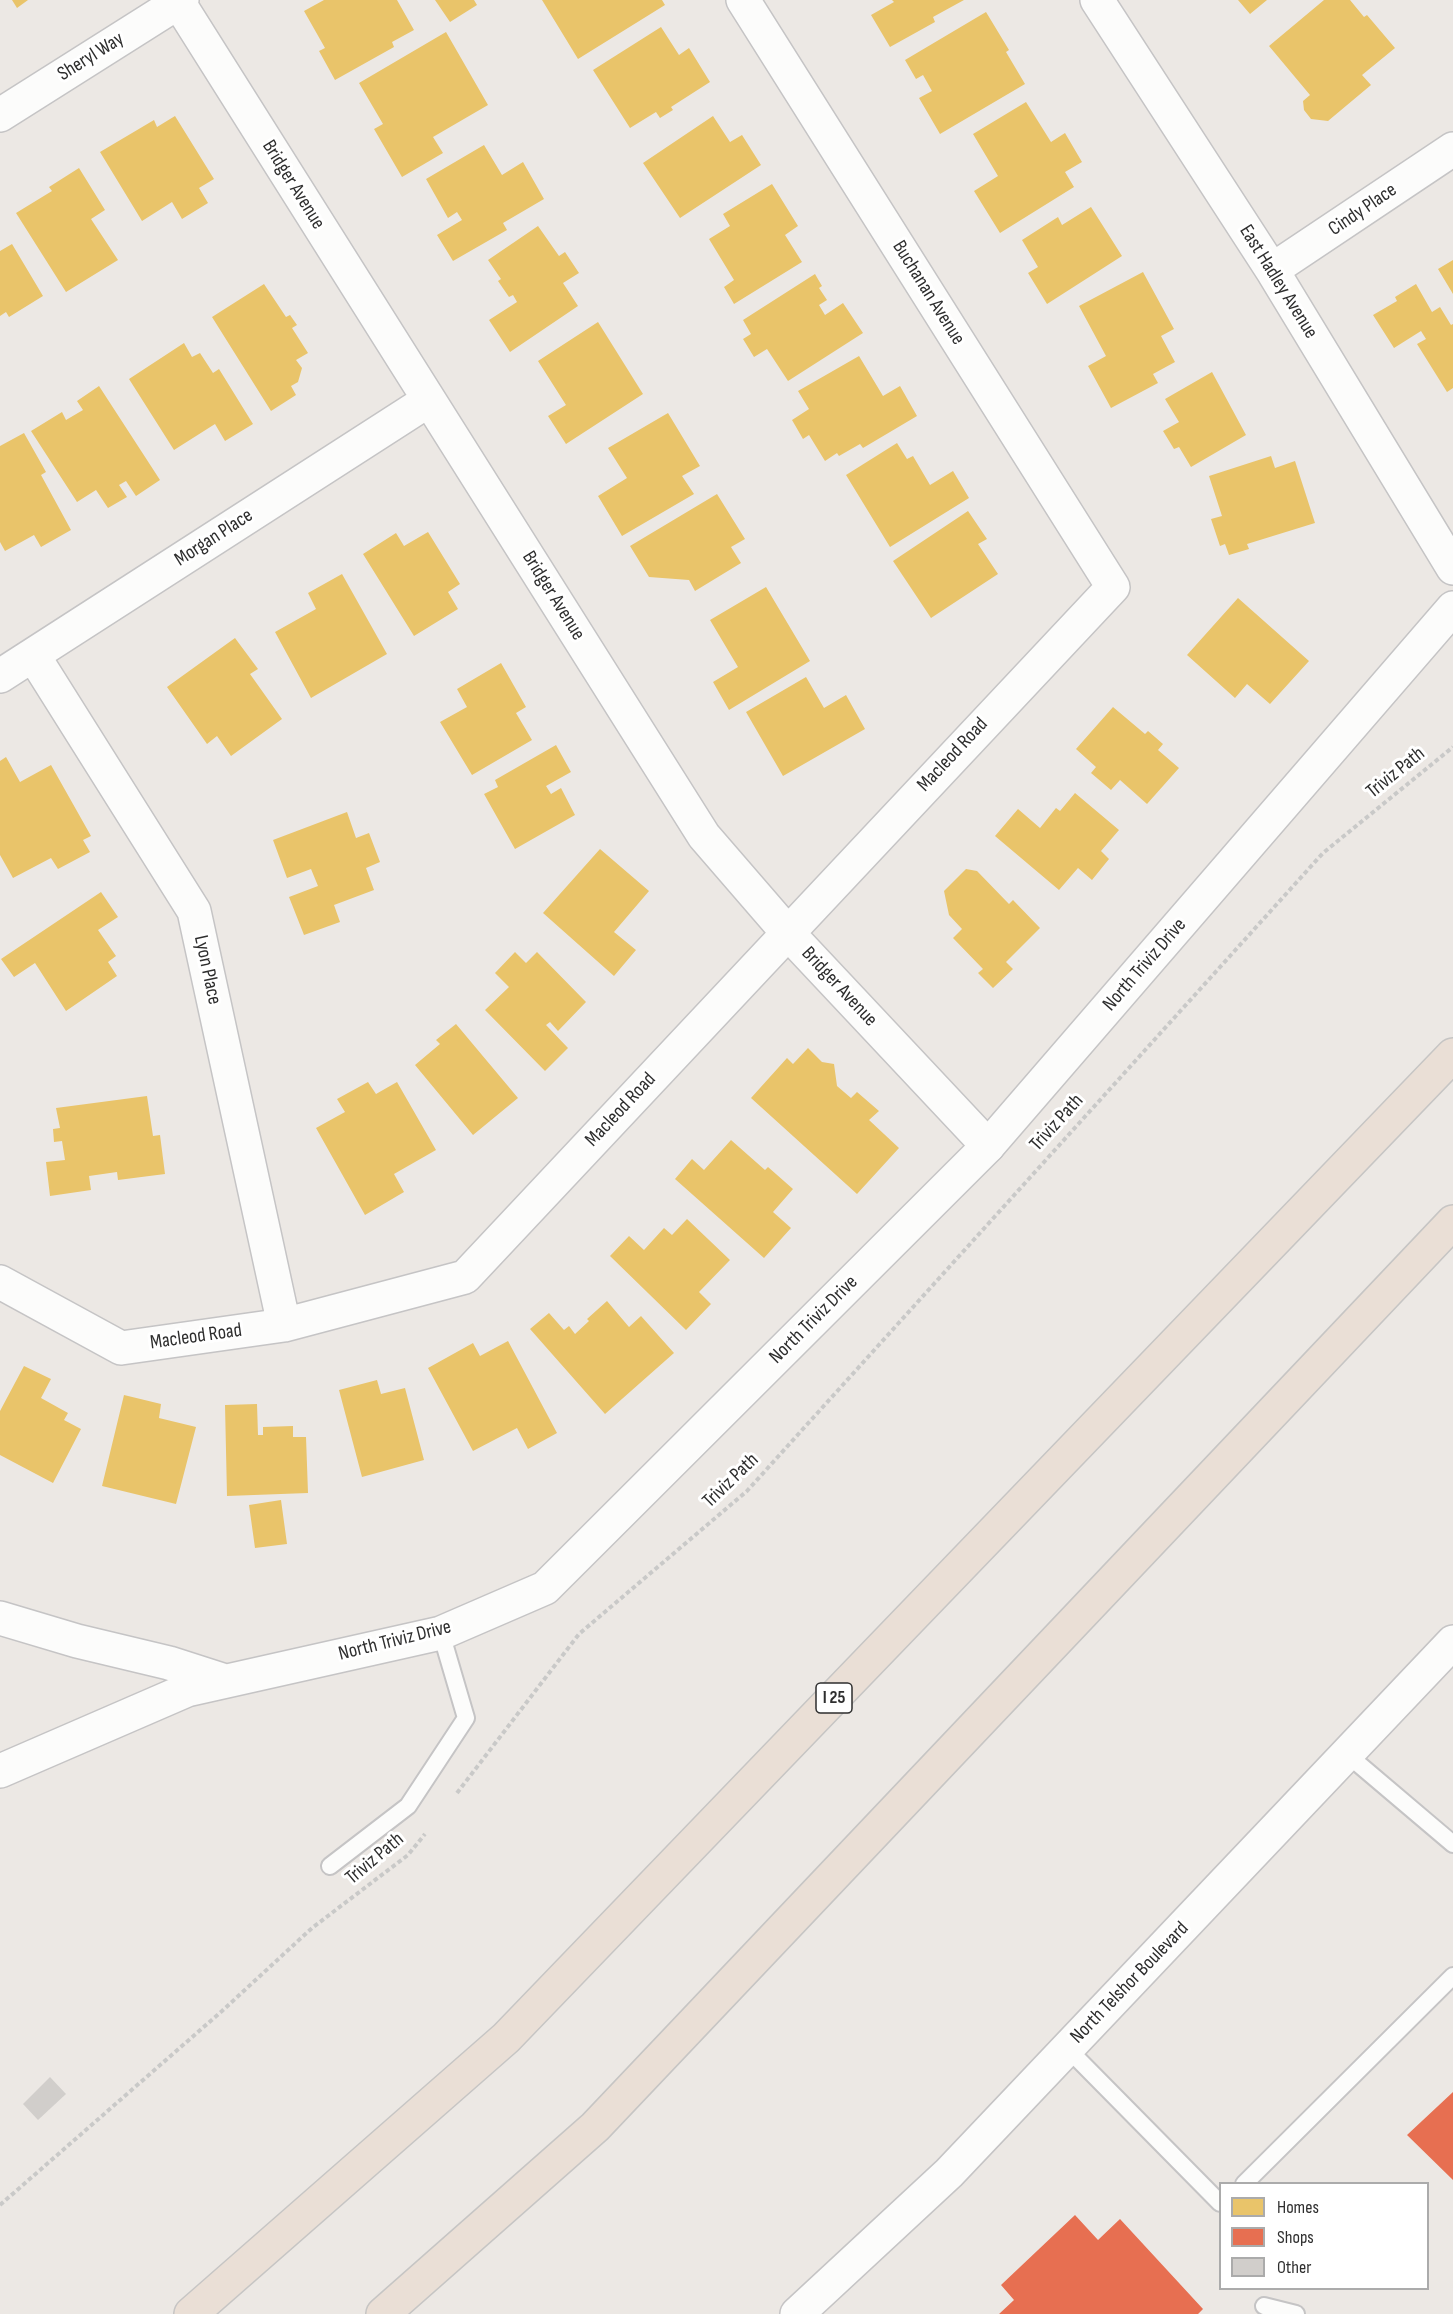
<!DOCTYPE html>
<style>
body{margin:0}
#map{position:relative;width:1453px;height:2314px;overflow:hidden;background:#ece8e4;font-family:"Sofia Sans Condensed",sans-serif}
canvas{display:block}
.legend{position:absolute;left:1219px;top:2182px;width:210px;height:108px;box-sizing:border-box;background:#fff;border:2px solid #ababab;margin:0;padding:8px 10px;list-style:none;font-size:18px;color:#2e2e2e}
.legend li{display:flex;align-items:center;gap:12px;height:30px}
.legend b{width:30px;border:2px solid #ababab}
</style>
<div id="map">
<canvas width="1453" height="2314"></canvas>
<ul class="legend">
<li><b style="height:16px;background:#e9c46a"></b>Homes</li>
<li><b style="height:16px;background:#e76f51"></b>Shops</li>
<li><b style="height:16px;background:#d1cecb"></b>Other</li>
</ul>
</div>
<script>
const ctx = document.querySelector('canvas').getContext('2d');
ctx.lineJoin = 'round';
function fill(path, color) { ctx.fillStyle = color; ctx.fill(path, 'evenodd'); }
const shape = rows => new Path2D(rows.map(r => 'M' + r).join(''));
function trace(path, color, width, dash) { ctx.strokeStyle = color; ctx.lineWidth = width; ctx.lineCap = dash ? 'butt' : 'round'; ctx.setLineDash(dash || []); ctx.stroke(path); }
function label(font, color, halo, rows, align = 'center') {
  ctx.font = font + ' "Sofia Sans Condensed",sans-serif'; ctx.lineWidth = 6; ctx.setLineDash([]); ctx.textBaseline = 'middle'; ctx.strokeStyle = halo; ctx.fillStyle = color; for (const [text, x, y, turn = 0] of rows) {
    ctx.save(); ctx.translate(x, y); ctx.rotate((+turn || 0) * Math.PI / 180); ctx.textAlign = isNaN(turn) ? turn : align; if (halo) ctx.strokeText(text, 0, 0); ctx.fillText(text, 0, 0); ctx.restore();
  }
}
fill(shape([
 [12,0,28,0,17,8],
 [324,0,397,0,414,30,392,42,394,47,335,80,319,51,325,48,304,11],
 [435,0,474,0,477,5,450,22],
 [542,0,662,0,665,5,578,59],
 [892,0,964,0,933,17,935,22,890,47,871,15,894,2],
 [1238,0,1267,0,1250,14],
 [1324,0,1350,0,1364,17,1367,15,1395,48,1362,75,1371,85,1328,121,1311,119,1304,110,1303,101,1310,95,1269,46],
 [986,12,1009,50,1006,52,1025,84,940,134,919,98,932,91,923,75,916,79,905,60],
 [661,27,679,55,689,48,710,82,671,107,673,110,660,118,656,112,630,128,593,70],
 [446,32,488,105,433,137,443,153,402,177,374,129,383,124,359,83],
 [1026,102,1051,142,1065,133,1082,162,1065,172,1074,187,1000,233,974,191,998,176,973,134],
 [175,116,214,179,199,188,208,203,182,219,172,202,142,221,100,152,154,120,157,127],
 [713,116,730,142,742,135,761,165,680,218,643,163],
 [484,145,502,175,523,162,544,199,503,223,507,230,453,261,437,235,462,220,457,212,448,218,426,179],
 [79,168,105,210,91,219,118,260,66,292,16,213,52,191,49,187],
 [772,184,798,226,785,235,802,262,734,304,724,287,734,280,709,239,730,226,723,214],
 [1091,207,1122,256,1047,304,1028,273,1038,267,1022,240,1058,217,1062,225],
 [538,226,559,256,565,252,579,273,563,283,578,306,510,352,489,320,517,302,513,295,509,297,498,281,501,279,488,260],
 [12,244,43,296,9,317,6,312,0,316,0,251],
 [1453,260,1453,294,1438,269],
 [1143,272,1174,329,1161,336,1175,362,1153,374,1158,383,1111,408,1088,366,1106,356,1079,306],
 [815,274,822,286,819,288,827,300,819,305,825,315,843,303,863,333,788,381,767,349,754,357,743,339,751,334,743,320],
 [264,284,286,317,290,315,297,325,292,328,308,353,296,360,302,368,298,382,291,386,296,395,271,411,212,317],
 [1416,284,1432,312,1440,307,1451,325,1453,324,1453,388,1447,392,1417,344,1426,339,1421,331,1394,348,1373,315,1397,301,1395,297],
 [598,322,643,394,566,444,548,416,566,405,538,361],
 [184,343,192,357,200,353,213,373,219,369,253,424,225,441,215,424,174,450,129,379],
 [859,356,883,396,900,386,917,416,863,448,860,444,839,456,837,453,825,461,809,435,803,439,792,420,809,409,798,391],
 [1212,372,1246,435,1191,467,1179,447,1174,449,1163,431,1179,422,1165,399],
 [99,386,160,480,136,496,126,481,119,485,127,497,108,508,96,490,77,502,31,431,62,412,66,420,83,410,77,401],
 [668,413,700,466,682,476,694,494,622,536,598,496,627,478,608,448],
 [24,433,46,472,41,475,71,530,41,547,34,535,5,551,0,542,0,446],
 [897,443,907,459,913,456,930,485,953,471,969,498,890,547,846,475],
 [1271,456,1275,468,1295,461,1315,523,1247,544,1249,549,1229,555,1225,544,1220,546,1211,519,1222,516,1209,476],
 [717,494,745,539,731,547,741,563,695,591,689,580,649,577,630,546],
 [968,511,987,539,978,544,998,574,931,618,893,561],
 [428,532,460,584,448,592,458,609,414,636,363,554,396,533,404,546],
 [342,574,387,654,311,698,275,632,316,609,308,593],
 [766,587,810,661,729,710,713,682,738,667,710,620],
 [1238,598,1309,661,1270,704,1247,684,1235,698,1187,655],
 [235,638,258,669,250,674,282,719,231,756,217,736,207,744,167,687],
 [501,663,526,707,516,713,532,740,472,775,440,722,467,707,457,689],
 [806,677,824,708,846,695,865,729,783,776,746,712],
 [1113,707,1145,734,1148,731,1163,744,1158,750,1179,768,1147,804,1120,780,1111,790,1091,773,1096,767,1076,749],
 [556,745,571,772,546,786,551,794,561,788,575,815,515,849,484,794,498,787,495,780],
 [6,757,20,782,51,765,91,836,83,840,90,852,58,869,51,858,13,878,0,855,0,761],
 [1075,793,1119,830,1101,851,1109,859,1092,880,1078,868,1059,890,995,836,1018,809,1040,828,1056,808,1060,811],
 [347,812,356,838,369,833,380,862,366,868,374,890,334,905,340,922,304,935,289,897,318,886,311,869,287,878,273,840],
 [600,849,649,891,614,932,636,950,614,976,543,913],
 [966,869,977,871,1009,904,1013,900,1040,928,1006,962,1013,969,993,988,978,973,983,969,953,938,962,929,949,915,944,891],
 [101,892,118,917,98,930,116,956,108,962,117,976,66,1011,35,963,14,977,1,959],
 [515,952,526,963,537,952,586,1002,558,1031,550,1022,546,1025,568,1048,545,1071,485,1010,509,987,495,973],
 [456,1024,518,1098,473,1135,415,1065,440,1044,436,1040],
 [808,1048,822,1062,834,1064,837,1086,851,1098,857,1092,879,1111,869,1120,899,1148,857,1194,751,1098,787,1058,793,1064],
 [368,1082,376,1094,397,1082,436,1150,394,1174,404,1192,365,1215,316,1128,345,1112,337,1099],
 [147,1096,153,1136,160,1135,165,1174,118,1180,117,1172,89,1176,91,1190,50,1196,46,1162,65,1160,62,1141,54,1142,53,1129,60,1128,56,1108],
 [731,1140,765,1170,768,1167,793,1189,773,1212,791,1228,764,1258,675,1179,692,1159,704,1170],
 [687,1219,730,1260,699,1292,711,1304,686,1330,610,1256,629,1236,644,1250,664,1228,672,1235],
 [607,1301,629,1327,641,1316,674,1353,605,1414,530,1329,549,1313,564,1330,569,1326,575,1334,589,1321,587,1319],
 [508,1341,557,1433,528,1449,517,1428,473,1451,428,1368,473,1343,480,1356],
 [24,1366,51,1379,41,1398,68,1413,64,1420,81,1429,53,1483,0,1455,0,1411],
 [377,1380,381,1394,405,1388,424,1460,362,1477,339,1390],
 [124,1395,161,1404,159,1418,196,1427,176,1504,102,1486],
 [257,1404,258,1435,263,1435,263,1427,293,1426,293,1437,306,1437,308,1493,227,1496,225,1405],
 [281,1500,287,1544,255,1548,249,1505]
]), '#e9c46a');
fill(shape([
 [1453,2092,1453,2180,1407,2135],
 [1075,2215,1098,2240,1120,2219,1203,2309,1198,2314,999,2314,1014,2300,1001,2285]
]), '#e76f51');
fill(shape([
 [50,2077,66,2094,38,2120,23,2104]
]), '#d1cecb');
const service = shape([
 [1348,1755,1453,1844],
 [330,1866,408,1806,466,1718,441,1633],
 [1068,2049,1220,2203],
 [1244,2184,1453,1976],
 [1264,2306,1296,2314]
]);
const minor = shape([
 [177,0,704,836,787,932,988,1146],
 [1097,0,1272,270,1453,568],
 [0,115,182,0],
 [1272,270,1453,149],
 [33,655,194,911,284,1325],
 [0,676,429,400],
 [0,1282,121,1348,284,1325,465,1277,1113,587,743,0]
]);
const tertiary = shape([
 [0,1618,77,1641,169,1663,225,1681],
 [0,1771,187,1690,441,1633,545,1588,988,1146,1453,608]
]);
const secondary = shape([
 [797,2314,949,2173,1453,1642]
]);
const motorway = shape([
 [191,2314,506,2038,1453,1055],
 [383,2314,595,2127,1453,1222]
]);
trace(service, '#c5c4c5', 20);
trace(minor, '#c5c4c5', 36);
trace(tertiary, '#c5c4c5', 36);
trace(secondary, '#c5c4c5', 36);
trace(motorway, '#c6c5c4', 36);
trace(shape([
 [457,1793,579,1634,747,1491,1323,853,1453,747],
 [0,2205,222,2011,312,1928,408,1855,425,1834]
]), '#c9c9c8', 4, [4.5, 3]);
trace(service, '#fcfcfb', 16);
trace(minor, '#fcfcfb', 33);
trace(tertiary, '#fcfcfb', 33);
trace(secondary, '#fcfcfb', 33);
trace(motorway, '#eadfd6', 33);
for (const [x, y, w] of [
 [834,1698,36]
]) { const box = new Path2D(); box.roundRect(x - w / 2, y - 15, w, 30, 4.5); ctx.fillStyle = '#fff'; ctx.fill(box); trace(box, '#2e2e2e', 1.5); }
label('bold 18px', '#2e2e2e', null, [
 ["I 25",834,1698]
]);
label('20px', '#2e2e2e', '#fff', [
 ["Sheryl Way",91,57,-32],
 ["Bridger Avenue",293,185,58],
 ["Cindy Place",1363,210,-34],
 ["East Hadley Avenue",1278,282,58],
 ["Buchanan Avenue",928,293,58],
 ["Morgan Place",214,538,-33],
 ["Bridger Avenue",553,596,58],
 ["Macleod Road",953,755,-47],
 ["Triviz Path",1396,773,-39],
 ["North Triviz Drive",1145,965,-49],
 ["Lyon Place",207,970,78],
 ["Bridger Avenue",839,987,47],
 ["Macleod Road",621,1110,-47],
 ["Triviz Path",1057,1123,-48],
 ["North Triviz Drive",814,1320,-45],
 ["Macleod Road",196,1337,-8],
 ["Triviz Path",731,1481,-44],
 ["North Triviz Drive",395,1641,-14],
 ["Triviz Path",375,1859,-40],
 ["North Telshor Boulevard",1130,1983,-46]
]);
</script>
